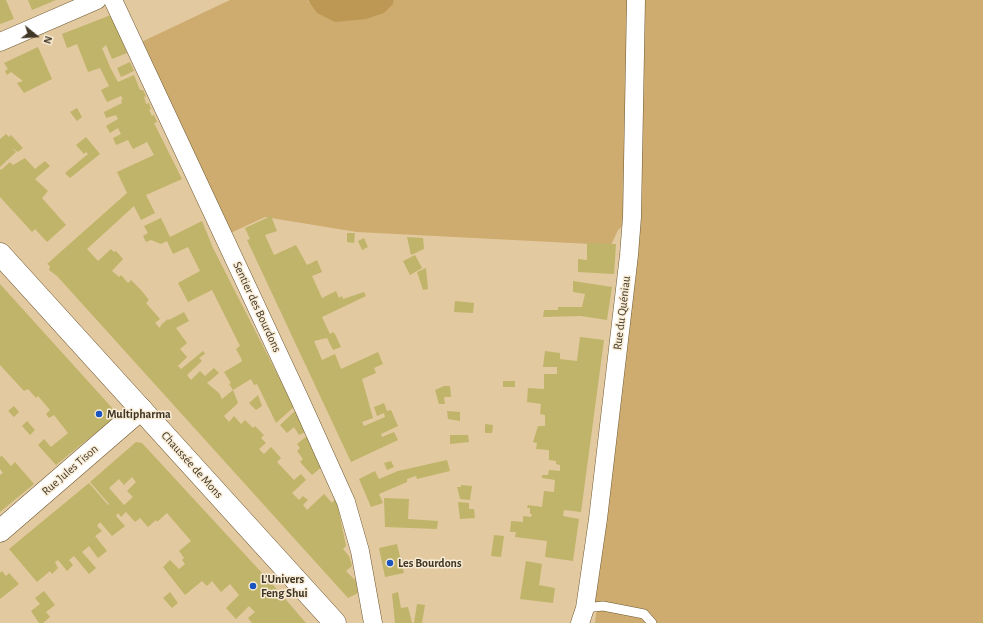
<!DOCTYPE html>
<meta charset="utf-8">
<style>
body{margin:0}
#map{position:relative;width:983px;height:623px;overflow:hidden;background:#e2c99f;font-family:"Alegreya Sans",sans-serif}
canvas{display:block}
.north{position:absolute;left:16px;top:16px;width:40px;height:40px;-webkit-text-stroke:3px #f8ecd6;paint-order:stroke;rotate:108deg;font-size:11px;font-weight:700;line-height:16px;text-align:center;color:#403625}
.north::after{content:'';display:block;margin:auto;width:14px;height:18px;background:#403625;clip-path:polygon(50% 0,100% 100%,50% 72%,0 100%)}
</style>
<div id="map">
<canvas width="983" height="623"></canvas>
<div class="north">N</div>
</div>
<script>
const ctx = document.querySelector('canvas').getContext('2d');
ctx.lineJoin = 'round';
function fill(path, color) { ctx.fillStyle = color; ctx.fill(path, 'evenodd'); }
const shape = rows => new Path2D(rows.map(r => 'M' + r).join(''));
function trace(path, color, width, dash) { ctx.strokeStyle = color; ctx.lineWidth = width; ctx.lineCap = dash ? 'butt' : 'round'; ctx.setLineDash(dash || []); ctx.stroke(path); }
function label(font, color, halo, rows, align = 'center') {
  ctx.font = font + ' "Alegreya Sans",sans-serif'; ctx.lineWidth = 3; ctx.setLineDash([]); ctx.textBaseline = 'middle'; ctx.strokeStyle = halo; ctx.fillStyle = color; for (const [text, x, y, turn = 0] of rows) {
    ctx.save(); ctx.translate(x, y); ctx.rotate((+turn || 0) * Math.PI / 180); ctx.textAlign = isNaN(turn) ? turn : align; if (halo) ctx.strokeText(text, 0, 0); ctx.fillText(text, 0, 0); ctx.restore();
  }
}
fill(shape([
 [230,0,308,0,308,2,393,4,394,0,983,0,983,623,595,623,597,607,585,608,631,217,618,230,611,245,357,232,265,217,224,236,135,45]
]), '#ceab6e');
fill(shape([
 [308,0,394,0,393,4,384,13,366,19,335,22,317,13]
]), '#bd9854');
fill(shape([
 [0,0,6,0,14,19,0,24],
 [28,0,56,0,32,10],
 [111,15,127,53,112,59,106,45,104,46,105,47,102,48,110,67,118,82,134,75,140,90,143,90,146,96,144,97,145,100,146,104,149,103,151,109,149,110,152,116,154,115,157,122,154,123,182,179,146,195,155,213,141,220,134,206,87,249,98,261,111,249,114,252,116,251,123,259,112,271,119,277,121,275,128,283,131,280,141,290,149,300,146,303,160,319,155,323,160,328,161,325,168,319,169,320,184,312,189,321,176,328,187,343,180,349,187,357,178,366,181,369,203,351,205,354,199,358,202,361,187,375,191,380,200,371,205,376,214,368,219,373,207,383,219,393,222,399,233,390,238,403,224,416,229,422,234,416,241,424,245,420,253,428,255,426,264,435,261,438,266,443,259,449,264,454,271,447,281,458,277,462,294,480,301,474,306,480,292,493,299,500,303,496,308,500,303,505,307,510,324,494,332,503,336,498,346,546,343,549,349,556,352,566,346,571,356,581,358,593,348,598,57,276,49,270,50,266,47,264,127,193,117,172,154,155,147,142,133,149,128,140,116,145,113,138,121,134,118,128,110,133,106,126,118,119,116,115,106,118,104,112,122,103,121,100,123,99,121,96,107,102,101,90,109,86,100,68,88,72,77,44,67,48,62,34],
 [38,47,52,79,24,93,17,83,23,81,11,72,7,75,5,71,8,69,4,63],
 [130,62,134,71,121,77,117,68],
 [77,108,82,117,77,121,70,112],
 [6,134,9,137,11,135,23,148,18,152,12,148,16,152,0,167,0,139],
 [86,137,100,154,70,178,65,173,88,154,86,152,84,154,76,145],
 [25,158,35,169,45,161,50,166,35,179,48,191,42,198,66,225,47,242,35,229,32,232,0,197,0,169,1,170,10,162,13,165],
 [271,216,277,231,265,235,274,255,296,245,307,265,317,260,322,272,312,276,322,298,336,291,339,298,342,296,343,299,364,292,366,296,322,317,330,334,333,332,335,334,341,347,333,350,327,338,314,341,322,360,335,354,341,369,378,352,383,364,374,368,376,373,362,379,373,418,362,422,364,426,385,417,384,413,377,416,374,407,384,403,387,411,391,410,398,426,381,434,382,437,394,432,398,440,351,462,247,240,250,239,245,228],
 [161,218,170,237,202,221,213,248,294,407,276,423,257,384,254,385,251,379,233,390,229,384,231,383,224,372,241,362,242,360,236,349,240,346,212,290,188,302,178,283,200,271,188,247,173,254,167,241,161,244,151,240,146,242,143,236,148,233,144,226],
 [347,233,355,233,354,243,347,242],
 [407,237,423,238,424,249,411,255],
 [364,238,368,247,362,250,358,241],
 [587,243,616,244,614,274,578,272,578,259,587,260],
 [415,255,422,268,410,275,403,261],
 [426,268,428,289,423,290,417,272],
 [573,281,612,287,607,320,581,316,543,317,544,310,558,310,558,307,582,307,585,294,573,292],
 [0,284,114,410,114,418,56,465,38,445,44,439,51,447,68,433,54,415,49,418,46,414,50,410,38,396,36,398,28,389,24,391,0,365],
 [455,301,474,303,473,313,454,312],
 [580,337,604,340,581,512,564,510,563,516,579,519,573,561,545,557,547,541,515,537,516,532,510,532,511,521,523,522,523,516,531,517,532,514,530,514,530,508,527,508,528,505,542,507,544,491,554,492,555,480,542,478,542,475,548,475,549,470,560,471,560,465,556,464,556,461,549,460,549,450,536,449,537,443,533,442,538,426,545,426,545,415,540,414,541,404,527,402,528,388,544,389,544,374,557,374,557,367,543,367,545,351,560,353,560,359,577,361],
 [503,381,515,381,515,387,503,387],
 [444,386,450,386,451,397,444,397,445,404,439,404,435,390],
 [258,395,262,406,256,410,249,403],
 [14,406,19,412,14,417,8,411],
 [295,411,305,432,299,435,294,427,287,433,280,425],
 [447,411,460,412,460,421,448,419],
 [27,421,35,430,30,435,22,426],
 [485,424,493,425,492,433,485,433],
 [450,435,468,435,469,442,450,444],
 [307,436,323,466,312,475,300,462,303,459,297,451,300,448,297,444],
 [136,442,142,443,274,586,306,623,252,623,248,618,255,612,249,606,236,619,226,608,239,595,230,584,221,592,212,581,207,586,202,581,185,595,163,567,170,560,179,569,185,564,182,560,184,558,179,551,191,541,167,513,157,522,156,520,148,527,140,518,135,522,126,512,121,517,118,513,116,516,125,526,112,536,100,522,97,526,102,531,95,536,107,551,98,558,89,546,82,552,96,568,89,574,74,556,69,560,73,565,67,571,58,560,55,562,58,568,52,574,50,571,37,582,9,549,89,483,108,505,109,504,90,482],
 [132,477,136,482,127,491,133,497,124,505,109,488,119,479,124,485],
 [2,456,11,466,15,462,34,484,0,512,0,475,3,473,0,469,0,457],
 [447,460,450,471,417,479,416,476,407,479,407,482,379,494,383,503,371,507,359,479,375,471,379,479,398,471],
 [391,461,394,467,387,470,384,463],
 [461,485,472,486,470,500,460,499,457,487,461,487],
 [384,498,409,499,408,519,438,521,437,529,385,527],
 [458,502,469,503,469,509,474,509,475,518,460,519],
 [494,535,504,536,501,557,491,556],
 [397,544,404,573,385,577,379,548],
 [526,561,542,564,539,585,555,588,553,603,520,599],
 [2,571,6,576,9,573,19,584,0,599,0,573],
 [44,591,55,605,46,612,50,617,43,623,39,623,31,611,40,604,35,598],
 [170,592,178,603,172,608,163,598],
 [398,592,401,608,408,607,412,623,395,623,392,594],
 [417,604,425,605,422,623,414,623]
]), '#bfb469');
const lane = shape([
 [585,608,603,606,644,614,652,623]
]);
const street = shape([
 [113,0,301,402,346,502,360,551,373,623],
 [0,42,97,0],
 [580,623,585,608,598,519,629,255,632,217,636,0]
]);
const secondary = shape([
 [0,531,141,409]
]);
const primary = shape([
 [0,254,335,623]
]);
trace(lane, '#6e5831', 10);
trace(street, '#6e5831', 19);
trace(secondary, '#6e5831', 23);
trace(primary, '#6e5831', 23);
trace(lane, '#fff', 9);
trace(street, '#fff', 18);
trace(secondary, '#fff', 22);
trace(primary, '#fff', 22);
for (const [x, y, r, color] of [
 [99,414,4,"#1954c0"],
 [390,563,4,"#1954c0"],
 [253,586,4,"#1954c0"]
]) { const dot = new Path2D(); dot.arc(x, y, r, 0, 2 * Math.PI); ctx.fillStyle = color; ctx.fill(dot); trace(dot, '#f8ecd6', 1.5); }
label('12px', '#403625', '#f8ecd6', [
 ["Sentier des Bourdons",257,307,65],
 ["Rue du Quéniau",622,313,-83],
 ["Chaussée de Mons",192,465,48],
 ["Rue Jules Tison",70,470,-41]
]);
label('bold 12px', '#403625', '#f8ecd6', [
 ["Multipharma",107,414],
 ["Les Bourdons",398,563],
 ["L'Univers",261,579],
 ["Feng Shui",261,593]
], 'left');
</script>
